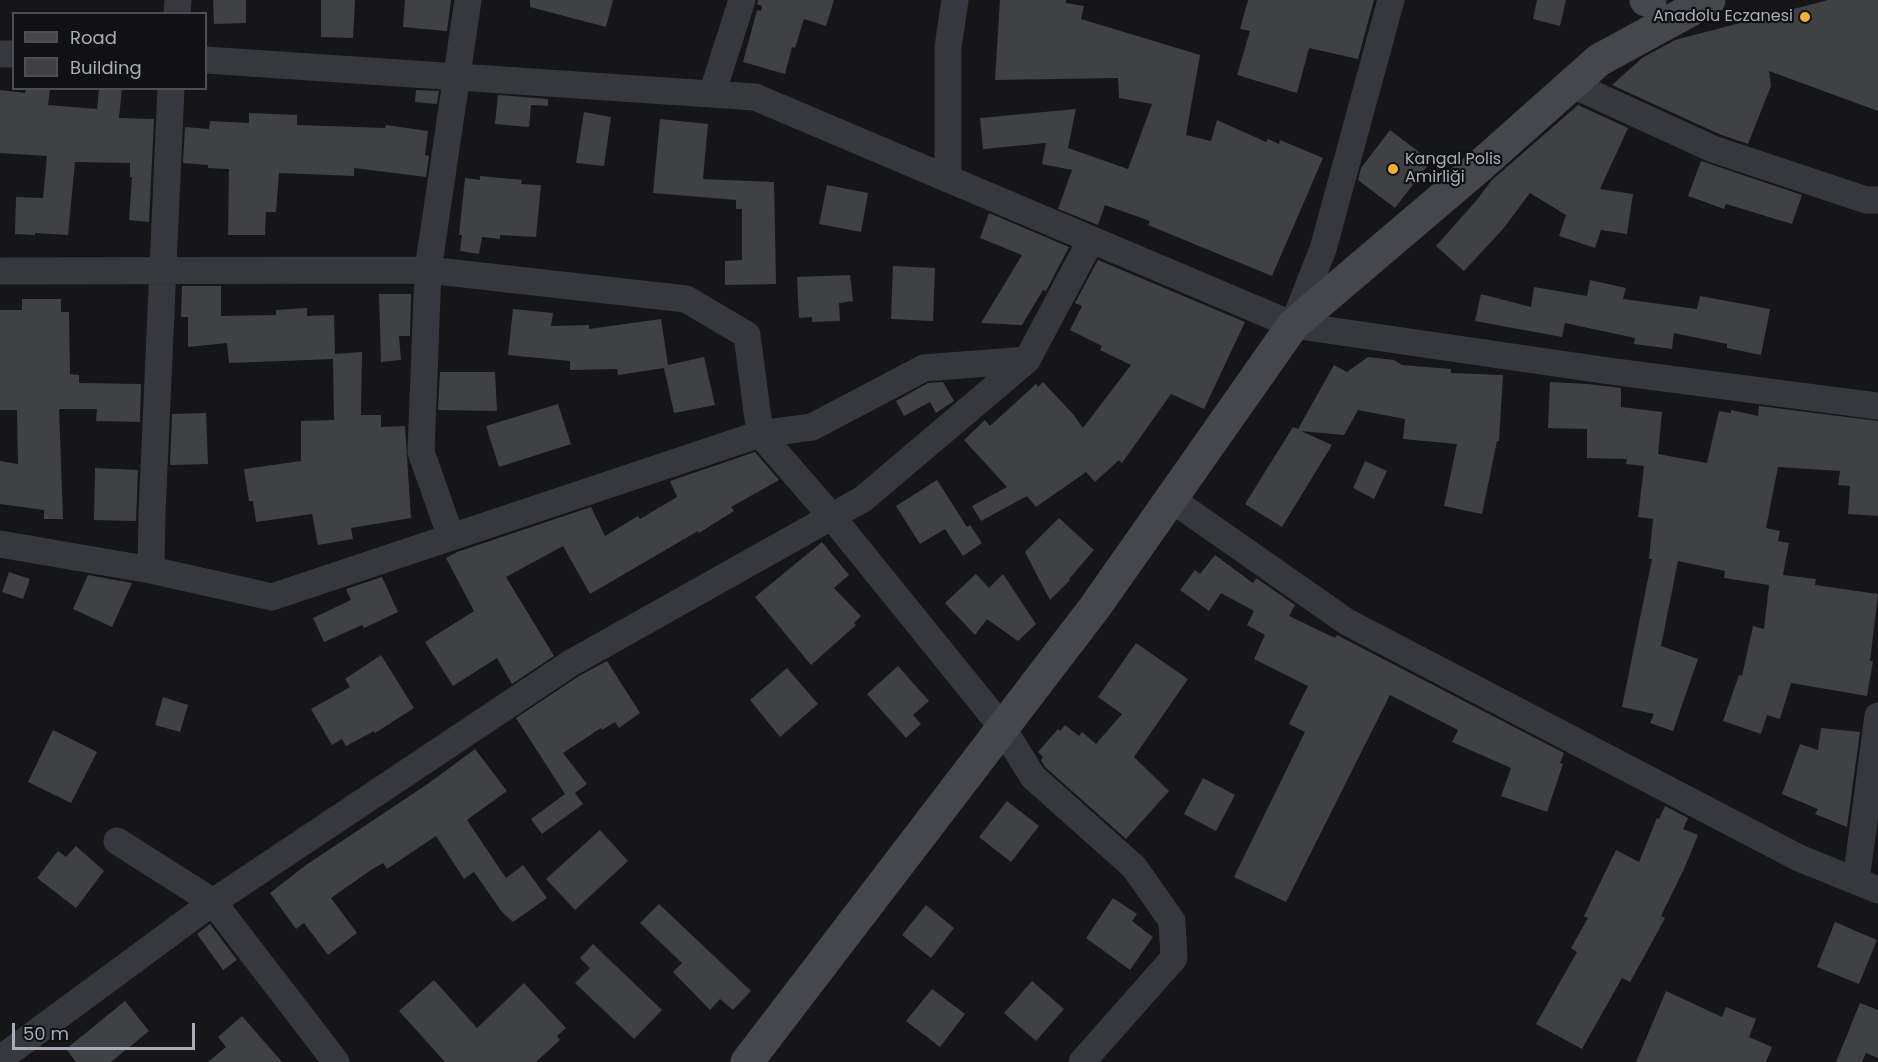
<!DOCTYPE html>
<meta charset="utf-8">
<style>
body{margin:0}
#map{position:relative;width:1878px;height:1062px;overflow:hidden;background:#161618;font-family:Poppins,sans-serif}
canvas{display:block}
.legend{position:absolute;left:12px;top:12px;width:195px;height:78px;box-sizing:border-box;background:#111113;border:2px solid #4d4f55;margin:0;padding:8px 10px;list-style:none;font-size:18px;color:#a8adb8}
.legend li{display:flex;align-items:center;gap:12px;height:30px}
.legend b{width:30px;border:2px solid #4d4f55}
.scale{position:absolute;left:12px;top:1023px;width:183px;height:27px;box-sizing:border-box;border:3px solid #a8adb8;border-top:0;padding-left:8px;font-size:18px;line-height:21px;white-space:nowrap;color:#a8adb8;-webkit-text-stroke:4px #111113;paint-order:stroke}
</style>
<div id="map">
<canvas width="1878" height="1062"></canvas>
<ul class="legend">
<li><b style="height:8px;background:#45474d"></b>Road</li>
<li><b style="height:16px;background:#404145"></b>Building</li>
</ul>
<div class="scale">50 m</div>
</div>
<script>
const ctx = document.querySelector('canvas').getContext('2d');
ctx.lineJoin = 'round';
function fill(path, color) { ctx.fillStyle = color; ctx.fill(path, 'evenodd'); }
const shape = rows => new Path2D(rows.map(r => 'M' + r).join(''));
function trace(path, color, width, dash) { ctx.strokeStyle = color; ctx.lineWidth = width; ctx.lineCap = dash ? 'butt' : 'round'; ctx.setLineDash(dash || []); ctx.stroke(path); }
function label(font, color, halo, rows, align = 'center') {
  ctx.font = font + ' Poppins,sans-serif'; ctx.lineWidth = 4.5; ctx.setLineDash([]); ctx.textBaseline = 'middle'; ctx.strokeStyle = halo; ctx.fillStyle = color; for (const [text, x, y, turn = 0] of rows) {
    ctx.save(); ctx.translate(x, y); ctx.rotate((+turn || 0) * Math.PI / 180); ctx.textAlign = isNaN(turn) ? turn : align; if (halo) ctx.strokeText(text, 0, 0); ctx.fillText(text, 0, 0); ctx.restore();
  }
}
fill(shape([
 [213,0,246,0,246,23,214,24],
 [321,0,355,0,353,38,321,37],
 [405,0,451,0,447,31,403,27],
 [530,0,613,0,606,27,530,7],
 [758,0,834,0,826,26,804,19,795,48,792,47,785,74,743,62,757,10,761,11,762,6,757,4],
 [1000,0,1066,0,1066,3,1084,6,1081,19,1200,55,1186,135,1211,141,1217,120,1266,142,1268,139,1279,144,1280,140,1323,158,1272,276,1148,225,1150,221,1105,205,1098,225,1058,209,1072,170,1042,164,1046,143,983,149,980,118,1076,109,1068,148,1128,169,1152,104,1119,98,1118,78,995,80],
 [1248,0,1374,0,1358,59,1309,48,1297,93,1237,75,1250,31,1240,29],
 [1537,0,1566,0,1560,26,1533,19],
 [1828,0,1878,0,1878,111,1769,71,1771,86,1748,144,1719,134,1612,85,1642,58,1675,40],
 [99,88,122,88,119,118,154,119,149,222,129,220,132,177,130,177,130,163,75,162,68,235,35,233,35,235,15,234,16,197,43,198,47,156,0,153,0,90,25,93,26,89,50,90,48,105,97,109],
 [416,90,439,91,437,104,415,102],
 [498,95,548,99,548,106,531,105,529,127,495,124],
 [1578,105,1628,128,1600,189,1633,194,1627,234,1601,230,1595,248,1559,236,1566,215,1530,193,1503,229,1464,271,1436,246,1476,201,1492,180],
 [584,112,611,117,604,166,576,163],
 [249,113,297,115,297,125,385,128,386,125,428,131,425,155,429,156,426,177,354,168,354,176,279,173,276,212,266,212,265,235,228,235,229,169,208,168,208,165,183,163,185,127,209,129,210,121,249,123],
 [660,119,708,124,703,179,774,182,776,284,725,285,725,261,742,260,742,209,736,209,736,200,653,193],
 [1390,130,1431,161,1395,208,1358,180,1361,168],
 [1701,161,1802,195,1792,224,1726,204,1724,209,1688,196],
 [480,176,522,180,521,184,541,185,536,237,500,235,500,239,482,237,479,254,460,251,462,235,459,235,465,178,480,180],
 [827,185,868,193,861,232,819,224],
 [989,213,1069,247,1046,291,1043,290,1022,325,981,323,1022,255,980,238],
 [1098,260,1245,322,1204,409,1171,394,1122,463,1119,460,1095,482,1086,472,1036,507,1027,496,981,521,972,506,1007,487,964,440,985,420,990,426,1036,384,1038,387,1043,382,1073,414,1083,428,1131,365,1100,350,1102,346,1070,330,1082,306,1075,303],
 [893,266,935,268,933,321,891,319],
 [850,275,853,301,839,303,840,321,812,322,812,317,799,318,797,277],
 [1590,280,1626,288,1623,299,1697,309,1700,296,1770,309,1761,355,1727,348,1727,344,1674,333,1672,349,1634,344,1635,338,1565,323,1562,337,1475,321,1481,294,1531,307,1534,287,1587,296],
 [182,286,221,286,221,316,276,315,276,310,307,308,307,316,334,315,335,354,362,352,361,415,381,415,381,427,405,426,411,518,351,528,353,539,318,545,312,514,256,522,253,501,249,501,244,469,301,461,301,421,334,420,333,359,229,363,227,343,188,347,188,317,181,317],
 [379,294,411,294,410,336,399,336,401,360,381,362],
 [22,299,61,299,61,312,69,312,70,374,79,375,79,383,141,384,140,422,96,421,97,409,59,409,63,519,44,519,44,510,0,504,0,461,18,464,17,410,0,410,0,310,22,310],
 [513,309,553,313,551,326,589,325,589,329,661,319,668,365,704,357,715,405,674,413,664,368,618,375,617,369,570,370,570,361,508,355],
 [1368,357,1394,360,1402,365,1451,369,1451,373,1503,375,1499,441,1497,441,1482,514,1444,506,1457,444,1403,439,1405,419,1358,410,1344,435,1301,431,1332,445,1282,527,1245,504,1293,427,1298,429,1334,365,1347,372],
 [440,372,495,372,497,411,438,410],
 [943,382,954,401,936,413,930,402,904,416,896,401,928,383],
 [1550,382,1588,384,1621,388,1621,407,1662,412,1658,454,1707,463,1719,411,1731,413,1731,410,1758,416,1759,406,1878,421,1878,516,1848,514,1850,486,1838,485,1840,471,1778,467,1766,528,1780,531,1778,541,1789,543,1783,575,1816,579,1815,585,1878,594,1870,661,1873,661,1867,696,1791,683,1780,719,1767,715,1761,734,1723,721,1739,675,1742,676,1753,626,1764,629,1769,585,1724,578,1725,571,1678,561,1661,646,1698,659,1673,731,1650,723,1654,714,1622,707,1652,559,1649,559,1653,519,1638,517,1644,466,1626,464,1627,459,1587,458,1587,429,1548,428],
 [558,404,571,444,499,467,486,426],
 [206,413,208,464,170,465,172,414],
 [755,452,779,480,731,507,734,511,699,533,698,531,590,594,563,546,506,577,554,656,512,684,497,658,453,686,425,642,474,611,446,558,457,552,591,507,605,536,638,516,640,519,677,497,670,481],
 [1365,461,1387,471,1374,499,1353,488],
 [95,468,138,470,136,521,94,520],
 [937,480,967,527,970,525,982,543,963,556,945,529,920,544,896,506],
 [1059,518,1094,550,1069,579,1070,580,1050,600,1025,552],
 [822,542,849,575,834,588,861,616,854,623,856,625,811,665,755,597],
 [1215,555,1253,583,1256,578,1295,605,1289,616,1335,638,1337,635,1564,753,1560,763,1563,764,1547,812,1501,796,1511,768,1452,742,1458,730,1390,695,1286,902,1234,877,1305,732,1289,724,1308,686,1254,659,1265,635,1247,625,1254,611,1221,593,1209,611,1180,590,1195,570,1200,574],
 [9,572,30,579,23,599,2,592],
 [976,574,989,588,1003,574,1036,624,1018,641,987,619,975,635,945,603],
 [88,575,132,583,112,627,73,609],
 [382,577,398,612,364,628,362,625,324,642,313,618,351,600,346,589],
 [1136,643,1188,679,1134,757,1169,791,1126,839,1045,767,1041,760,1043,757,1038,752,1058,729,1060,731,1065,725,1079,736,1082,732,1096,744,1122,714,1098,697],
 [381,655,414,708,375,733,374,731,346,746,342,739,332,745,311,709,350,687,345,679],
 [607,661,640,713,619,728,615,722,602,730,601,728,563,753,587,784,575,793,583,804,542,834,531,819,565,794,516,718,579,676],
 [898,666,929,701,913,715,921,724,906,738,867,694],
 [787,668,818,704,780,737,750,700],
 [163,697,188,705,180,732,155,725],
 [1821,728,1860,732,1847,827,1815,814,1818,809,1782,794,1800,744,1818,750],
 [53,730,97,752,71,803,28,782],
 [475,749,507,791,467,820,506,878,523,865,547,898,513,922,502,912,474,872,464,879,436,836,387,869,383,863,371,870,331,898,357,933,328,955,304,923,296,929,270,893,306,865,429,783],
 [1203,778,1235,795,1216,831,1184,814],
 [1007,801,1039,826,1011,862,979,837],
 [1665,806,1688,818,1683,829,1698,835,1684,869,1661,916,1665,918,1650,946,1630,982,1622,978,1582,1049,1536,1024,1577,952,1571,948,1588,918,1584,916,1616,850,1639,862,1657,818,1659,819],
 [600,830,628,861,575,910,546,879],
 [76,846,104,871,76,908,37,878,58,851,66,857],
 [1113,898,1137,914,1132,921,1153,937,1130,970,1086,938],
 [659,904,751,991,733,1010,720,999,710,1010,673,972,682,963,640,923],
 [926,905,954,928,931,958,902,935],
 [1835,922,1877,940,1859,984,1817,967],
 [210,924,237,960,223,970,197,934],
 [593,944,662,1010,634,1039,575,983,590,968,580,958],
 [434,980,477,1028,524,983,566,1028,557,1036,560,1040,536,1062,445,1062,399,1011],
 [1032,981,1064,1009,1036,1041,1004,1013],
 [932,989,965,1014,940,1047,906,1021],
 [1666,991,1722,1017,1726,1007,1756,1019,1749,1037,1772,1047,1766,1062,1636,1062],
 [125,1001,149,1031,111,1062,76,1062,66,1049],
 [1860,1003,1878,1010,1878,1058,1866,1053,1862,1062,1836,1062],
 [242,1016,282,1062,208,1062,226,1047,218,1037]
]), '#404145');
trace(shape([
 [177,14,178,0],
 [0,54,14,54],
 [206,60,755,97,1293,325,1609,371,1878,406],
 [1571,84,1713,149,1866,200,1878,200],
 [712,94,742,0],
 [948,179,948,47,955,0],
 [0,271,428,270,686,299,747,335,760,434,832,517,1002,727,1033,777,1134,867,1172,921,1174,958,1082,1062],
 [1293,325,1323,249,1391,0],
 [1171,499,1347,622,1799,858,1878,890],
 [451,537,421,452,428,270,468,0],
 [0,544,151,570,272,597,760,434,812,427,924,368,1027,360],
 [151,570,152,513,171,88],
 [117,841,213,902,336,1062],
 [1856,881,1878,716],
 [0,1059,213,902,571,663,863,499,1027,360,1091,240]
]), '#37383d', 27);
trace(shape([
 [1646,0,1650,0],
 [747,1062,1095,607,1293,325,1481,165,1599,60,1709,0]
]), '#45474d', 33);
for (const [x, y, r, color] of [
 [1805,17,6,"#f2b134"],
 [1393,169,6,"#f2b134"]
]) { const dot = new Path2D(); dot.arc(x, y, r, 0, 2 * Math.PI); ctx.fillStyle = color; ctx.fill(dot); trace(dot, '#111113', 2); }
label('16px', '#a8adb8', '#111113', [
 ["Anadolu Eczanesi",1793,17],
 ["Kangal Polis",1405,160,"left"],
 ["Amirliği",1405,178,"left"]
], 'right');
</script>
